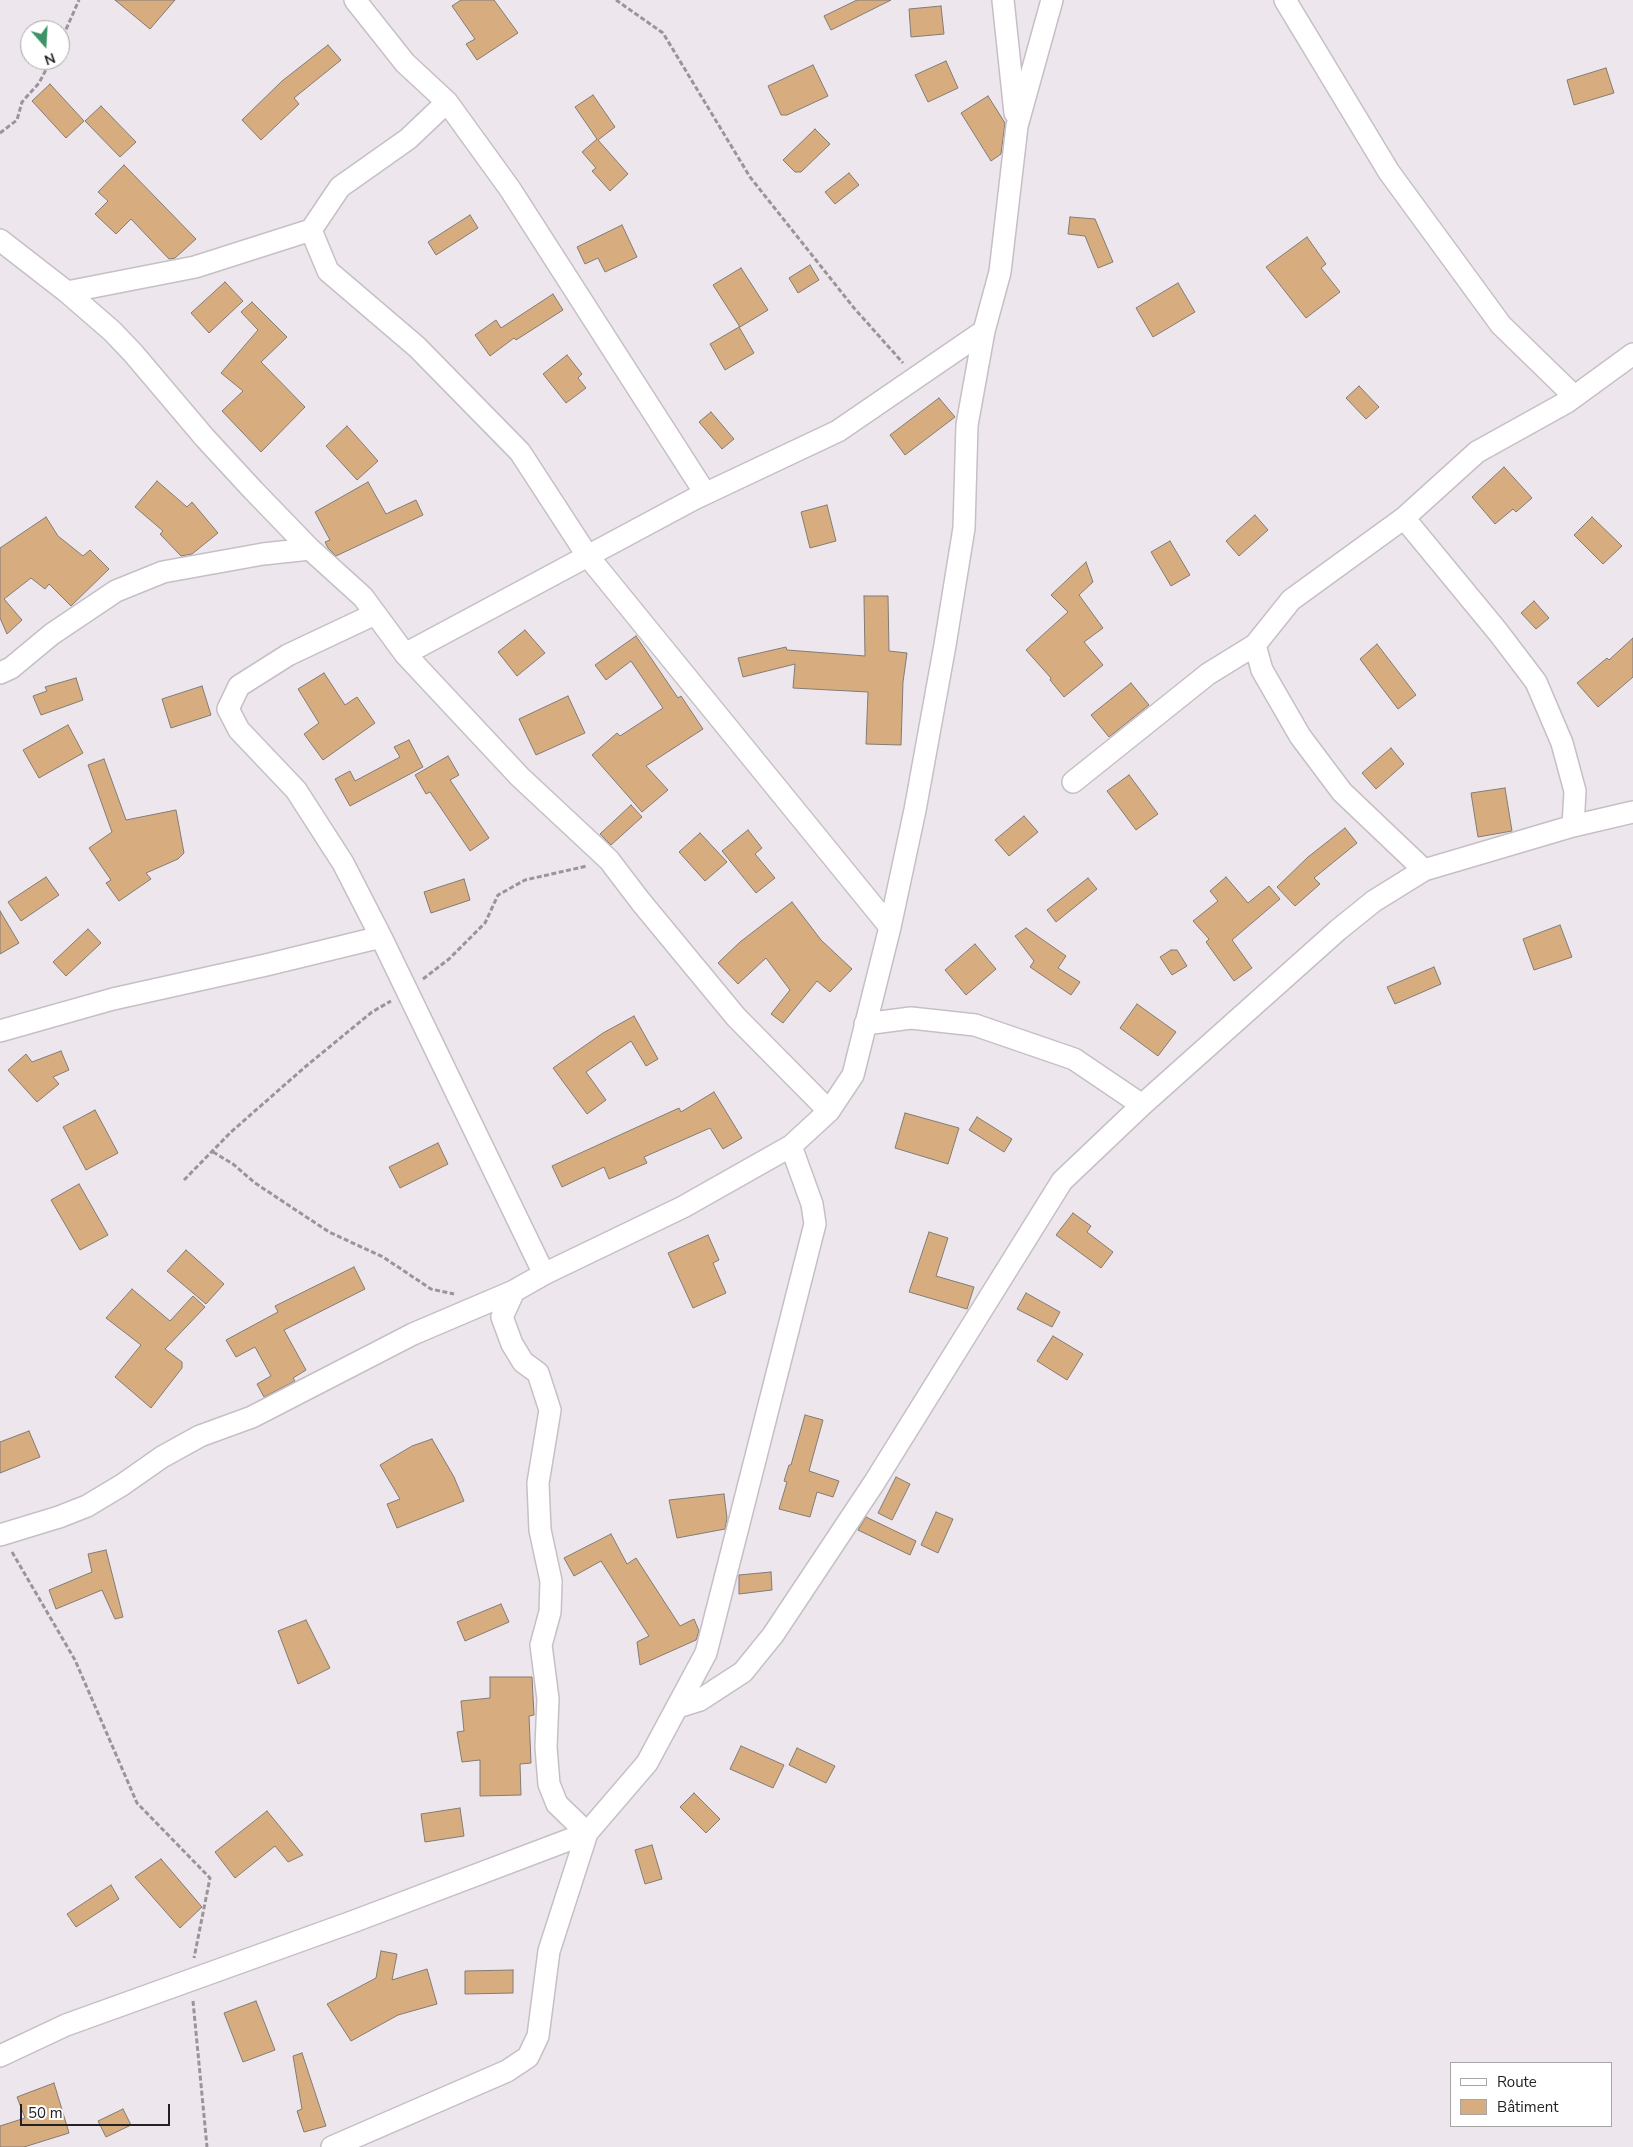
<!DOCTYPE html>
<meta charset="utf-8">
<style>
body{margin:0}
#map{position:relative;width:1633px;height:2147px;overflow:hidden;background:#eee6ed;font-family:"Nunito Sans",sans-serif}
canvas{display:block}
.legend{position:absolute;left:1450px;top:2062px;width:162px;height:65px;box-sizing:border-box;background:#fff;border:1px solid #a7a6a7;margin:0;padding:6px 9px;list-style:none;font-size:15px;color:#242124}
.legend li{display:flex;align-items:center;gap:10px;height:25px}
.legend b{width:25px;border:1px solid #a7a6a7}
.north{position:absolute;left:20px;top:20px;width:50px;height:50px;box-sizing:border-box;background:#fff;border:1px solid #a7a6a7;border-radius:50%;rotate:161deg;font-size:14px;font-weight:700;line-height:20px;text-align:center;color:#242124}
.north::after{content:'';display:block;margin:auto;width:18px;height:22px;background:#3d9367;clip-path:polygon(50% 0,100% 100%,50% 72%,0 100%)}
.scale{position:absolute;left:20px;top:2104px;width:150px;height:22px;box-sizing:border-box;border:2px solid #242124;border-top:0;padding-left:6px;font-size:15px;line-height:18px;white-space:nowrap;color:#242124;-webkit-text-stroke:4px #fff;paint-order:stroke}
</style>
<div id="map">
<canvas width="1633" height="2147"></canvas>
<ul class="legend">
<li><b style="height:6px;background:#fff"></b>Route</li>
<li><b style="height:14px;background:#d7ad80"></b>Bâtiment</li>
</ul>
<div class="north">N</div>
<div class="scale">50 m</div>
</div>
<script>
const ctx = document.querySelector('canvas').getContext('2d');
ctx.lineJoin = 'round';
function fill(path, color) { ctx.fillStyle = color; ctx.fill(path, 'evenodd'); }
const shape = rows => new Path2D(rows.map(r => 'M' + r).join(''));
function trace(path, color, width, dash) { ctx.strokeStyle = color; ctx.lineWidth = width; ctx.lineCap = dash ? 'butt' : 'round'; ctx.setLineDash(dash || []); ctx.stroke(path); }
const building = shape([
 [115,0,175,0,150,29,115,0],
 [461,0,494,0,518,33,477,60,466,44,475,39,452,6,461,0],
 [857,0,891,0,831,30,824,16,857,0],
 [941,6,944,34,911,37,909,9,941,6],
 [328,45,341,60,294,98,299,104,261,140,242,120,282,81,328,45],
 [946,61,958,88,928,102,915,75,946,61],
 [813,65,828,96,787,115,781,115,768,86,813,65],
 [1606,68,1614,93,1574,105,1567,80,1606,68],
 [50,84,84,121,66,138,32,101,50,84],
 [593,95,615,127,598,140,628,174,610,191,592,171,596,168,582,152,597,139,575,107,593,95],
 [988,96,1005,123,1001,154,991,161,961,113,988,96],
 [101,106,136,142,120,157,85,121,101,106],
 [815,129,830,144,801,172,795,172,783,160,815,129],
 [124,165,196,239,175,258,169,259,131,219,116,234,95,214,108,201,98,192,124,165],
 [849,173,859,185,835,204,825,192,849,173],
 [470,215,478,228,436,255,428,242,470,215],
 [1070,217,1095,219,1113,262,1098,268,1085,236,1068,234,1070,217],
 [622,225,637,257,605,272,598,258,585,264,577,247,622,225],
 [1307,237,1326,264,1321,268,1340,292,1306,318,1266,267,1307,237],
 [810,265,819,280,798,293,789,278,810,265],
 [741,268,768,310,740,327,713,285,741,268],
 [225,282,243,301,209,333,191,313,225,282],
 [1178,283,1195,312,1153,337,1136,308,1178,283],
 [553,294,563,310,516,340,514,338,490,356,475,335,496,320,501,328,553,294],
 [252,302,287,337,261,362,305,407,261,452,222,411,243,391,221,373,258,330,241,312,252,302],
 [739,327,754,353,725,370,710,344,739,327],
 [567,355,582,374,578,378,586,388,566,403,543,374,567,355],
 [1359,386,1379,407,1366,419,1346,398,1359,386],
 [939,398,955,417,905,455,890,435,939,398],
 [711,412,734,439,722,449,699,422,711,412],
 [347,426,378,461,357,480,326,446,347,426],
 [1504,467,1532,498,1516,512,1513,509,1495,524,1472,497,1504,467],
 [157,481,187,507,192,502,218,533,192,554,181,556,160,534,163,531,135,507,157,481],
 [368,482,386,514,416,500,423,515,336,556,328,548,325,542,330,540,315,512,368,482],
 [827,505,836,541,810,548,801,512,827,505],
 [1255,515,1268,530,1239,556,1226,541,1255,515],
 [46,517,58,536,83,556,90,550,109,569,71,606,49,584,45,589,31,578,4,599,22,620,7,634,0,618,0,548,46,517],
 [1592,517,1622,546,1603,564,1574,535,1592,517],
 [1170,541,1190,575,1171,586,1151,552,1170,541],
 [1086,562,1093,582,1079,595,1103,628,1084,642,1103,665,1064,697,1050,680,1051,678,1026,650,1068,612,1051,595,1086,562],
 [864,596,888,596,889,651,907,653,903,682,901,745,866,744,868,692,793,688,795,664,743,677,738,658,786,647,787,650,865,656,864,596],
 [1534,601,1549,618,1536,629,1521,613,1534,601],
 [525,630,545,653,517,676,498,652,525,630],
 [636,636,678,698,681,696,703,729,646,766,668,790,642,812,592,755,617,733,620,736,663,708,631,661,606,680,595,665,636,636],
 [1633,638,1633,677,1598,707,1577,683,1607,658,1609,660,1633,638],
 [1377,644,1416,695,1398,709,1360,659,1377,644],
 [324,673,345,705,357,697,375,723,323,760,304,734,319,723,298,689,324,673],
 [76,678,83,700,41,715,33,696,47,691,45,687,76,678],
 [1131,683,1149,705,1109,737,1091,715,1131,683],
 [202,686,211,715,171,728,162,699,202,686],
 [568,696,585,733,536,755,519,719,568,696],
 [68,725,83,753,39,778,23,750,68,725],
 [409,740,423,767,350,806,335,779,350,771,355,781,400,757,394,747,409,740],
 [1391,748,1404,764,1376,789,1362,773,1391,748],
 [448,756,459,775,450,780,489,838,470,851,430,792,426,794,415,775,448,756],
 [104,759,126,820,176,810,184,853,178,859,146,873,151,879,119,901,106,883,111,880,89,848,112,832,88,765,104,759],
 [1129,775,1158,814,1136,830,1107,791,1129,775],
 [1505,788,1512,831,1478,837,1471,793,1505,788],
 [631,805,642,817,611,845,600,834,631,805],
 [1024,816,1038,832,1009,856,995,840,1024,816],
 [1345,828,1357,843,1314,878,1320,884,1295,906,1277,887,1308,857,1345,828],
 [748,830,762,848,755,854,775,878,756,893,722,851,748,830],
 [700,833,727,862,705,881,679,852,700,833],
 [46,877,59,895,21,921,8,902,46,877],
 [1226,877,1248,903,1269,886,1280,899,1232,940,1252,968,1234,981,1206,942,1209,939,1193,921,1218,901,1210,891,1226,877],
 [1088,878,1097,889,1056,922,1047,910,1088,878],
 [464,879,470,900,431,913,424,892,464,879],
 [792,902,821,940,852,969,830,992,817,981,783,1023,771,1014,790,990,766,958,738,984,718,963,740,942,792,902],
 [0,911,19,943,0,954,0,911],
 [1560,925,1572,957,1534,970,1523,939,1560,925],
 [1026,928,1066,956,1058,968,1080,982,1071,995,1030,967,1034,961,1015,936,1026,928],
 [88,929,101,943,66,976,53,962,88,929],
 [975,944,996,969,966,995,945,970,975,944],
 [1171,950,1177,950,1187,966,1172,975,1160,957,1171,950],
 [1434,967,1441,984,1395,1004,1387,987,1434,967],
 [1137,1004,1176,1032,1158,1056,1120,1028,1137,1004],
 [634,1016,658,1059,646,1066,631,1041,586,1072,606,1100,587,1114,553,1068,603,1033,634,1016],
 [61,1051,69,1070,53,1077,59,1084,37,1102,8,1070,26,1054,32,1062,61,1051],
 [714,1092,742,1138,723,1149,710,1128,644,1157,647,1163,609,1179,604,1167,562,1187,552,1166,679,1108,681,1112,714,1092],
 [95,1110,118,1153,86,1170,63,1127,95,1110],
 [905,1113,959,1128,948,1164,895,1148,905,1113],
 [977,1117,1012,1139,1004,1152,969,1130,977,1117],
 [438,1143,448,1164,400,1188,389,1167,438,1143],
 [79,1184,108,1235,80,1250,51,1200,79,1184],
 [1073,1213,1091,1226,1087,1232,1113,1252,1101,1268,1056,1235,1073,1213],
 [929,1232,948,1238,936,1276,974,1287,967,1309,909,1292,929,1232],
 [708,1235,719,1260,713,1263,726,1293,693,1308,668,1253,708,1235],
 [186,1250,224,1284,206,1304,167,1271,186,1250],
 [354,1267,365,1289,284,1330,306,1370,293,1378,295,1381,264,1397,257,1384,271,1376,255,1347,236,1357,226,1340,278,1312,275,1306,354,1267],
 [132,1289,170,1321,193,1296,205,1307,165,1349,182,1362,182,1368,151,1408,115,1377,141,1345,106,1318,132,1289],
 [1026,1293,1060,1312,1052,1327,1017,1309,1026,1293],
 [1053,1336,1083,1354,1067,1380,1037,1361,1053,1336],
 [805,1415,823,1420,809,1471,839,1481,833,1497,817,1492,810,1517,779,1509,787,1482,784,1481,789,1465,791,1465,805,1415],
 [29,1431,40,1457,0,1473,0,1442,29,1431],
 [432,1439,454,1477,464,1501,397,1528,387,1504,400,1499,380,1465,412,1446,432,1439],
 [896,1477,910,1484,892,1520,878,1513,896,1477],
 [724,1494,727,1518,725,1529,677,1538,669,1500,724,1494],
 [936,1512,953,1519,938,1553,921,1545,936,1512],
 [866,1517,916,1541,910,1555,858,1530,866,1517],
 [611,1534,627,1564,636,1558,680,1626,694,1619,699,1631,696,1640,640,1665,637,1642,649,1636,601,1561,574,1576,564,1558,611,1534],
 [106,1550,123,1617,115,1619,102,1590,56,1609,49,1590,92,1572,88,1554,106,1550],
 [771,1572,772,1590,739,1594,739,1575,771,1572],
 [501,1604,509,1622,465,1641,457,1622,501,1604],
 [306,1620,330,1668,298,1684,278,1631,306,1620],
 [490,1677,532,1677,534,1715,529,1716,531,1763,520,1764,521,1795,480,1796,480,1760,462,1762,457,1732,464,1731,461,1701,490,1698,490,1677],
 [741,1746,784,1765,773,1788,730,1769,741,1746],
 [797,1748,835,1766,826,1783,789,1765,797,1748],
 [694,1793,720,1819,706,1833,680,1807,694,1793],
 [460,1808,464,1836,425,1842,421,1814,460,1808],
 [267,1811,303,1855,288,1862,275,1846,235,1878,215,1852,267,1811],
 [652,1845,662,1879,645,1884,635,1850,652,1845],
 [161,1859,202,1907,180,1928,135,1877,161,1859],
 [111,1885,119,1899,76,1927,67,1914,111,1885],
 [381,1951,397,1954,392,1980,427,1969,437,2004,398,2015,351,2041,327,2004,376,1978,381,1951],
 [513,1970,513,1993,465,1994,465,1971,513,1970],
 [256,2001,275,2050,243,2062,224,2013,256,2001],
 [302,2053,326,2126,304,2132,297,2111,302,2109,293,2056,302,2053],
 [54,2083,69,2133,24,2147,0,2147,0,2126,25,2118,17,2097,54,2083],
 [123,2109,131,2125,106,2137,98,2121,123,2109]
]);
fill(building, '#d7ad80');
trace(building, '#827b74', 1);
const street = shape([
 [355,0,405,63,447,102,510,189,705,493],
 [1003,0,1015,113],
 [1285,0,1389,172,1501,325,1574,396],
 [311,230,328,271,417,347,520,452,587,555,890,927],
 [0,240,67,292,112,331,133,353,205,438,253,490,310,549,363,597,405,654,520,777,609,860,641,902,736,1017,829,1111],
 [67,292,195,267,311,230,340,187,408,139,447,102],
 [1404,518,1498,632,1536,682,1562,743,1575,791,1573,826],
 [375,614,288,655,239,686,228,709,239,730,296,790,343,863,381,937,544,1274],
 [405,654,694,499,838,431,984,331],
 [0,673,11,668,52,634,116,591,163,572,263,554,310,549],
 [1073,782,1208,674,1255,645],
 [1424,870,1342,792,1300,736,1262,670,1255,645,1291,600,1404,518,1477,452,1567,402,1633,354],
 [865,1024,911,1018,975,1025,1074,1059,1142,1105],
 [0,1031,113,999,266,965,381,937],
 [0,1535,59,1517,87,1506,122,1485,162,1457,200,1436,252,1417,413,1334,514,1291,544,1274,683,1207,791,1146],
 [678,1707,700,1700,743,1672,773,1635,874,1483,1062,1181,1142,1105,1338,930,1374,901,1424,870,1573,826,1633,812],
 [0,2056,66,2025,352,1922,587,1833,557,1804,549,1784,546,1747,548,1699,541,1645,550,1612,551,1581,540,1530,538,1483,550,1410,538,1373,523,1362,512,1344,502,1317,514,1291],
 [332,2147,507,2071,528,2057,538,2036,549,1951,587,1833,647,1763,706,1653,815,1224,812,1204,791,1146,829,1111,853,1075,890,927,915,810,945,645,964,528,967,425,984,331,1000,272,1017,126,1052,0]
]);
trace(street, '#c7bfc6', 24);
trace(shape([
 [616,0,663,33,750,177,854,308,903,363],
 [60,43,79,0],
 [0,133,17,120,22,102,39,83,51,60],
 [423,979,449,959,485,923,498,895,525,880,587,866],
 [213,1152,233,1164,255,1183,329,1232,383,1257,431,1289,454,1294],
 [184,1180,231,1132,305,1067,372,1012,391,1001],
 [12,1552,75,1660,137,1803,210,1878,194,1958],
 [193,2001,207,2147]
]), '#9b959a', 3, [5, 2.5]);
trace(street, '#fff', 21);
</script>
